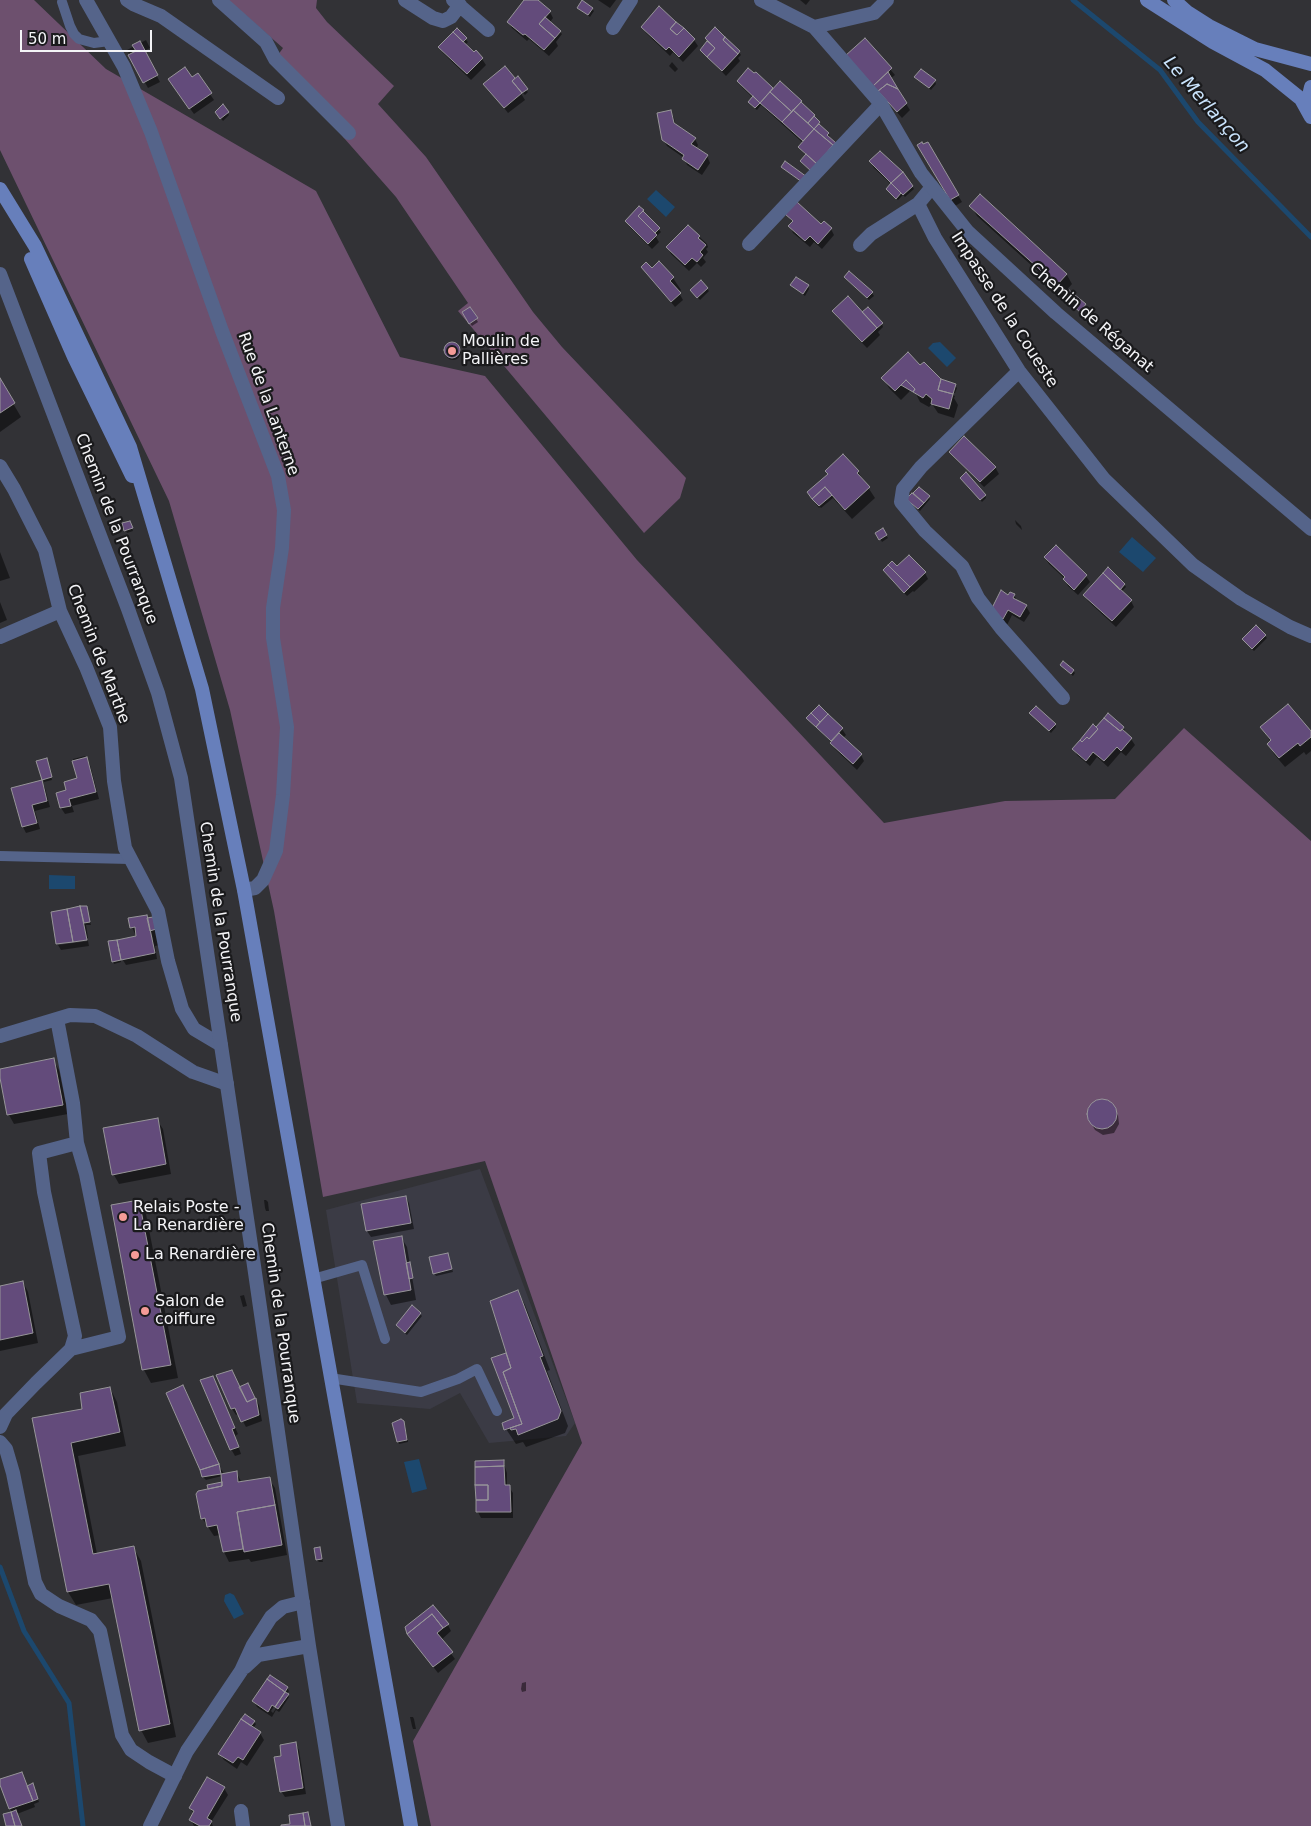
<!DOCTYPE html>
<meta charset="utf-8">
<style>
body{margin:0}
#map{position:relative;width:1311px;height:1826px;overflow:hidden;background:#323236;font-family:"DejaVu Sans",sans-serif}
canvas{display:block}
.scale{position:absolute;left:20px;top:30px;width:132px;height:22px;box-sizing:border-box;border:2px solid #f4f4f7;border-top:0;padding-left:6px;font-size:15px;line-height:18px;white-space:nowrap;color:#f4f4f7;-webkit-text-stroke:4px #1a1a1c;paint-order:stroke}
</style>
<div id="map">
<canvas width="1311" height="1826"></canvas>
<div class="scale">50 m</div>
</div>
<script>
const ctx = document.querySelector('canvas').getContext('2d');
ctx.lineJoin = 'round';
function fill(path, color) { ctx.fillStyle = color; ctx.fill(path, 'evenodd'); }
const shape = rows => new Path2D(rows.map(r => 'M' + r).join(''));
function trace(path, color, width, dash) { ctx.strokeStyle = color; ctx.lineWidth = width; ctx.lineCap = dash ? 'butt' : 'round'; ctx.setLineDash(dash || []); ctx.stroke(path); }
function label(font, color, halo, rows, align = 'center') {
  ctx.font = font + ' "DejaVu Sans",sans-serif'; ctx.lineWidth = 4.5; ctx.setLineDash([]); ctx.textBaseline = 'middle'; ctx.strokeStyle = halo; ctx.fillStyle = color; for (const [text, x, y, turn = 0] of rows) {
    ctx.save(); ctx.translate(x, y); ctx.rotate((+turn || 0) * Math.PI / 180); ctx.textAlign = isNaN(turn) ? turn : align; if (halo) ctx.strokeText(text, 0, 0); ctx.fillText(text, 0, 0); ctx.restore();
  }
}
fill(shape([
 [480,1169,575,1423,566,1436,489,1443,460,1393,430,1409,357,1403,326,1210]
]), '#3b3b45');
fill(shape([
 [0,0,34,0,106,69,316,191,400,357,485,376,637,560,884,823,1005,801,1115,799,1184,728,1311,841,1311,1826,431,1826,413,1741,582,1443,485,1161,323,1197,274,911,230,710,169,501,0,150],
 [228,0,317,0,316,8,327,22,394,86,378,104,426,157,533,312,562,347,686,478,680,498,644,533,458,311,468,303,396,197,344,138,278,55,283,48]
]), '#6d506e');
fill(shape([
 [656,190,675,207,666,217,647,199],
 [940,342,956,358,947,367,928,348,933,343],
 [1132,537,1156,558,1143,572,1119,552],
 [49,875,75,876,75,889,49,889],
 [419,1459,427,1489,412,1493,404,1462],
 [230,1593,234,1595,244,1614,234,1619,224,1601,225,1595]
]), '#1c486e');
fill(shape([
 [526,0,536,0,550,12,553,18,550,22,562,34,556,42,558,46,549,56,529,39,527,41,512,28,508,22],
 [598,0,616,0,610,8],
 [800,0,810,0,806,5],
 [579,8,592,9,594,11,590,17],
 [642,27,694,40,698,46,683,62,673,52,670,56,646,33],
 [457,30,468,42,465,45,482,59,486,65,471,80,443,53,439,47],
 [707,38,739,52,741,55,738,58,740,61,726,76,701,50,712,46],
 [146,40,150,48,144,51,160,82,148,88,127,50],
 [865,40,895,75,890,79,910,110,902,118,847,56],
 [672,62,678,69,675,72,669,66],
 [756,74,773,90,801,102,814,116,815,119,820,126,830,136,806,156,800,147,803,143,761,105,757,110,751,105,753,98,742,87,738,81],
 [197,75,214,100,194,114,173,85,192,79],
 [916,77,935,81,936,84,931,90],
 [514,79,528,92,525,95,521,91,520,92,525,100,508,113,485,84],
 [223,106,229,115,223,121,216,112],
 [670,111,674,118,676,126,695,139,698,145,696,149,707,156,710,163,702,175,687,165,684,158,667,146,663,139],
 [928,144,962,202,955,206,919,145,923,146],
 [870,161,912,186,914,189,905,197,903,195,898,200,889,192,892,185,874,168],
 [981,195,1067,275,1072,284,1063,294,977,216,971,206],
 [786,214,831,229,834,235,822,249,814,242,810,247,793,233,790,226,793,223],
 [646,216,661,232,656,237,659,242,652,249,630,227,626,221],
 [688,226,707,244,708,247,706,249,708,252,703,258,706,262,701,267,697,263,689,271,671,254,668,248],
 [642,267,673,278,681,290,679,293,683,300,675,307],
 [849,273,872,293,874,296,869,300,847,280],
 [792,285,808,286,809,289,805,296],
 [707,289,709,291,700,300,694,293],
 [1069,292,1087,308,1082,314,1065,297],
 [470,309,478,322,472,326,463,313],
 [834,311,866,318,882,324,883,327,878,332,880,335,867,348,837,317],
 '445 352a8 8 0 1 1 16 0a8 8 0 1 1-16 0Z',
 [920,367,940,380,955,385,957,388,955,393,945,391,945,393,955,396,954,398,958,405,954,418,938,413,932,404,929,407,920,402,916,394,910,391,901,400,889,388,883,378],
 [0,381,21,417,0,432],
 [951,452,995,467,999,474,984,487,955,458],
 [843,456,858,472,875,498,852,519,833,498,821,508,820,507,819,508,808,493,829,475],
 [963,480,985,495,986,498,982,502],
 [919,488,930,499,920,511,908,499],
 [1015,520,1021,526,1022,530,1016,524],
 [123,524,131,525,133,531,127,533],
 [882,530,888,538,882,542,877,533],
 [1056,547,1086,576,1090,582,1078,595,1068,586,1065,579,1049,564,1045,558],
 [0,552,10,578,0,581],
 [897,568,925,573,928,579,914,592,913,591,907,596,886,573],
 [1124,584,1126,587,1121,592,1131,601,1134,607,1116,627,1088,601,1084,595],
 [1014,595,1018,602,1026,606,1030,613,1024,622,1012,615,1007,625,995,618,1009,597],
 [0,602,7,620,0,623],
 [1265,636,1267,638,1254,651,1245,642],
 [1061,665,1073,671,1075,673,1073,676],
 [819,706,842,729,846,735,843,738,861,755,864,761,857,770,835,749,831,742,810,721],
 [1031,714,1055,724,1056,727,1051,733],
 [1123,728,1125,730,1123,732,1131,739,1135,745,1126,756,1121,752,1108,767,1097,757,1090,766,1077,755,1074,749],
 [1262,728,1311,732,1311,751,1306,755,1304,752,1285,767,1274,754,1269,744,1271,742],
 [85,756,90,765,99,799,72,806,74,812,65,814,61,808,58,794,68,791,78,779,73,759],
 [48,762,52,780,44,782,43,779],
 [41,781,45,788,50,807,35,811,40,829,26,833,23,827],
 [86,907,91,925,86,925,88,938,58,943,58,945,52,913],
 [153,918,160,945,155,946,157,959,126,965,121,957,121,962,114,964,113,961,138,937,137,933,135,934,132,927],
 [148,925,151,931,153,939,151,940],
 [88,941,89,946,61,950,58,945],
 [53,1060,59,1070,68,1114,14,1124,9,1115,0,1070],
 [1099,1101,1104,1101,1111,1104,1118,1115,1119,1124,1114,1133,1103,1135,1095,1130,1091,1123,1088,1113,1093,1104],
 [157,1120,163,1129,171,1174,119,1184,114,1175],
 [406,1197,409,1203,414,1229,371,1237,367,1231,362,1205],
 [264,1200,266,1200,268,1202,269,1211,266,1211,265,1208],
 [138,1201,146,1214,178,1378,151,1383,144,1370],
 [401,1237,407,1247,416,1300,391,1305,386,1295,375,1242],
 [448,1254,453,1272,436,1276,434,1273],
 [23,1282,28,1292,38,1343,0,1351,0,1287],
 [518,1292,525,1305,550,1370,547,1371,568,1426,565,1433,526,1447,523,1442,516,1444,506,1429,516,1419,505,1354,509,1361],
 [244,1295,247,1306,243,1307,240,1296],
 [420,1314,422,1316,407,1335,399,1328,397,1325],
 [218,1376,239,1388,249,1387,259,1405,262,1421,246,1427,239,1414,236,1415,232,1409],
 [216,1384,238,1434,235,1436,241,1454,235,1456,231,1449],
 [110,1388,117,1402,126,1446,78,1456,97,1554,133,1547,141,1561,176,1737,148,1743,141,1730,113,1598,76,1605,68,1592,34,1419,84,1410],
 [405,1425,408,1442,399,1444,398,1441],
 [503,1461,507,1473,507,1487,509,1487,513,1493,513,1518,481,1518,478,1512],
 [221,1469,224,1474,236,1472,242,1483,269,1479,275,1488,287,1555,251,1562,249,1559,229,1562,224,1552,221,1535,214,1536,202,1518,209,1490,224,1488,222,1476,206,1480,203,1477],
 [320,1549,323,1562,319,1562,317,1560],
 [448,1625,451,1631,441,1640,455,1659,438,1673,407,1633],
 [526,1682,526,1691,522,1692,521,1689,522,1683],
 [287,1688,289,1691,287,1694,289,1697,280,1711,279,1712,276,1710,272,1717,257,1707,254,1701],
 [283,1693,285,1694,273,1713,271,1711],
 [410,1717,413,1717,414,1719,416,1729,413,1729,412,1726],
 [254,1722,256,1724,253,1729,260,1733,264,1740,247,1766,241,1762,237,1769,224,1760,220,1754],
 [295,1744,299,1750,306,1794,285,1797,281,1791,283,1757],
 [21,1773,28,1787,34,1788,39,1802,34,1804,35,1807,17,1814,21,1826,8,1826,12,1813,0,1780],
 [224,1788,228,1795,211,1822,213,1826,194,1826,191,1820,194,1814,190,1808]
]), '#0007');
trace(shape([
 [1073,0,1160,70,1198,122,1311,237],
 [0,1567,24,1631,69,1703,83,1826]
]), '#1c486e', 5);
const building = shape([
 [524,0,538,0,551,11,539,24,555,38,544,50,525,34,523,35,507,22,524,0],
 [582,0,593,8,588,15,577,8,582,0],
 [659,6,676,22,670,29,677,35,684,28,695,39,679,57,669,47,666,50,641,27,659,6],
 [545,17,561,31,555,38,539,24,545,17],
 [676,22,684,28,677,35,670,29,676,22],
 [715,27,725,37,723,40,738,54,722,71,707,57,715,48,705,38,715,27],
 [457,28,467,38,463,42,453,32,457,28],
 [453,32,474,52,476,50,483,58,467,74,438,47,453,32],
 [725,37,740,51,738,54,723,40,725,37],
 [865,38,892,68,873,86,845,56,865,38],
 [140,41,158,75,143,83,128,55,136,51,132,45,140,41],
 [707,41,715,48,707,57,700,50,707,41],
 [505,66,515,78,512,81,522,93,504,108,483,84,505,66],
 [185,67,192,77,198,73,212,93,189,109,168,79,185,67],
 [748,68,754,73,756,72,773,88,760,103,737,81,748,68],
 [921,69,936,80,929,88,914,77,921,69],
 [888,72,898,89,887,84,878,91,873,86,888,72],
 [518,76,528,89,522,93,512,81,518,76],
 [780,81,802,101,792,112,770,92,780,81],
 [887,84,898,89,907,103,897,112,878,91,887,84],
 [770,92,792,112,782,122,760,103,770,92],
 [753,96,760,103,755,108,748,102,753,96],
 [801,102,815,115,808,123,793,110,801,102],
 [223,104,229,112,220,119,215,112,223,104],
 [671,110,674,123,696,138,691,144,708,155,698,170,682,159,684,155,662,140,657,113,671,110],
 [793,110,814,129,803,141,782,122,793,110],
 [814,116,820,122,814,129,808,123,814,116],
 [819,124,829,133,827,135,836,143,833,145,814,129,819,124],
 [814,129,833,145,817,164,798,147,814,129],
 [922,142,923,144,928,142,959,195,950,200,917,145,922,142],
 [880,151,903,172,891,183,869,161,880,151],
 [806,154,817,164,811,171,800,161,806,154],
 [785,161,807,177,802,182,781,167,785,161],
 [903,172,913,186,903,195,891,183,903,172],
 [891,183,901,193,896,199,886,189,891,183],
 [980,194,1067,274,1057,285,969,206,980,194],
 [797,202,821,224,824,221,832,228,818,244,810,236,805,241,788,226,793,221,785,214,797,202],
 [639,206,644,210,638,216,657,235,648,244,625,221,639,206],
 [643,211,660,228,655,233,638,216,643,211],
 [688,225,700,236,698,238,706,245,700,252,703,255,697,262,692,258,685,265,666,247,688,225],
 [659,261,674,277,670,281,681,293,671,302,641,267,646,262,652,268,659,261],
 [849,271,873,292,867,298,844,277,849,271],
 [796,277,809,285,803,294,790,285,796,277],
 [701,280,708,288,697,298,690,290,701,280],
 [1069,290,1086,304,1080,312,1063,297,1069,290],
 [848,296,877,328,862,342,832,311,848,296],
 [470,307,478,318,469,324,462,312,470,307],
 [868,307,883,323,877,328,862,312,868,307],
 '444 350a8 8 0 1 1 16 0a8 8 0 1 1-16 0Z',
 [908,352,920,365,924,362,941,379,938,390,953,394,949,409,931,404,932,399,926,394,923,398,913,392,915,389,906,380,895,391,881,378,908,352],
 [0,378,15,403,0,413,0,378],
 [941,379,956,384,953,394,938,390,941,379],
 [906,380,915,389,913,392,901,385,906,380],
 [964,436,996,467,980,482,949,452,964,436],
 [843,454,859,471,857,473,870,487,845,510,825,487,812,499,807,492,828,474,825,471,843,454],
 [966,472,986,495,980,500,960,478,966,472],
 [825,487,832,495,819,506,812,499,825,487],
 [919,487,930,496,924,503,913,493,919,487],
 [912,493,924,503,918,509,906,499,912,493],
 [130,521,133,528,124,531,122,523,130,521],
 [883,528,887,535,879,540,875,533,883,528],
 [1056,545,1087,575,1074,590,1063,579,1065,577,1044,557,1056,545],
 [909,555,926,572,910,587,888,565,892,561,897,566,909,555],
 [888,565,910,587,904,593,883,570,888,565],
 [1108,567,1125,584,1120,590,1103,573,1108,567],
 [1103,573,1132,600,1112,621,1083,595,1103,573],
 [1001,590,1008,595,1010,592,1015,594,1013,598,1027,605,1020,617,1008,610,1003,619,990,612,1001,590],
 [1256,625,1266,635,1252,649,1242,639,1256,625],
 [1063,661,1074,670,1071,674,1060,665,1063,661],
 [1288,704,1311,731,1311,737,1300,746,1298,743,1279,758,1267,744,1271,740,1260,727,1288,704],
 [819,705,828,714,820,722,811,713,819,705],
 [1036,706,1056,724,1049,731,1029,713,1036,706],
 [811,713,820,722,816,727,806,718,811,713],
 [1108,713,1124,727,1122,730,1120,731,1104,718,1108,713],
 [828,714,843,728,831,741,816,727,828,714],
 [1104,718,1120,731,1122,729,1132,738,1121,751,1117,747,1104,761,1093,752,1086,761,1072,749,1080,740,1082,742,1087,737,1089,739,1098,729,1096,727,1104,718],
 [1093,724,1098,729,1089,739,1087,737,1082,742,1080,740,1093,724],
 [839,733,862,754,853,764,830,743,839,733],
 [87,757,96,792,69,799,71,806,60,808,56,793,66,790,64,782,77,778,72,761,87,757],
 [47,758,52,777,42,780,36,761,47,758],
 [42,780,47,801,32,805,37,823,22,827,11,788,42,780],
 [80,906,87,940,73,942,67,909,80,906],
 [80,906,87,906,90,922,84,923,80,906],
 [67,909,73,942,56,944,51,912,67,909],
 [147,915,155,953,121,960,117,940,136,936,135,927,130,928,128,918,147,915],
 [153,917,156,929,150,931,147,918,153,917],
 [117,940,121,960,112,962,108,941,117,940],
 [54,1058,63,1105,7,1115,0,1078,0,1069,54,1058],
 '1087 1114a15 15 0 1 1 30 0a15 15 0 1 1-30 0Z',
 [158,1118,166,1164,112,1175,103,1128,158,1118],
 [406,1196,411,1223,366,1231,361,1204,406,1196],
 [139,1200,171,1365,142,1370,111,1205,139,1200],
 [402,1236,411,1290,384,1295,373,1241,402,1236],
 [448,1253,452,1269,433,1274,429,1257,448,1253],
 [410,1262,413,1278,409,1279,406,1263,410,1262],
 [23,1281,33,1333,0,1340,0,1286,23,1281],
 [518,1290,543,1356,540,1357,561,1411,558,1419,518,1435,516,1429,511,1430,510,1428,522,1424,503,1372,511,1368,490,1301,518,1290],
 [412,1305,421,1313,405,1333,396,1325,412,1305],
 [506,1353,511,1368,503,1372,522,1424,504,1430,502,1423,514,1418,491,1358,506,1353],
 [232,1370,247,1402,256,1398,259,1415,241,1422,235,1408,231,1409,216,1375,232,1370],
 [213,1376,235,1428,232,1429,239,1447,230,1450,200,1380,213,1376],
 [248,1383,255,1398,247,1402,239,1387,248,1383],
 [183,1385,219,1464,200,1470,166,1393,183,1385],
 [110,1387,120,1432,71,1443,93,1554,134,1546,170,1724,139,1731,109,1584,67,1592,32,1418,82,1409,80,1393,110,1387],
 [401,1419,404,1421,407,1440,397,1442,392,1423,401,1419],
 [504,1460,504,1466,475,1467,475,1461,504,1460],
 [219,1464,221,1474,202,1477,200,1470,219,1464],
 [504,1466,505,1485,510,1485,511,1512,476,1512,476,1500,488,1500,488,1485,475,1485,475,1467,504,1466],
 [237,1471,238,1482,270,1477,275,1505,237,1512,243,1549,223,1552,217,1525,207,1527,205,1518,201,1519,196,1494,198,1491,222,1486,221,1474,237,1471],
 [222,1482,222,1486,208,1489,207,1485,222,1482],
 [475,1485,488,1485,488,1500,476,1500,475,1485],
 [275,1505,282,1545,244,1552,237,1512,275,1505],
 [320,1547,322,1559,316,1560,314,1548,320,1547],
 [433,1605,449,1624,443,1628,432,1614,407,1634,405,1627,433,1605],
 [432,1614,443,1628,437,1633,453,1652,433,1667,407,1634,432,1614],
 [270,1675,288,1687,285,1692,267,1679,270,1675],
 [267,1679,285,1692,275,1707,272,1705,268,1712,252,1701,267,1679],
 [285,1692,289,1694,278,1709,275,1707,285,1692],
 [245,1714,255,1721,251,1726,241,1719,245,1714],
 [241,1719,261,1732,243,1760,238,1757,233,1763,218,1754,241,1719],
 [296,1742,303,1788,280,1792,274,1757,281,1756,280,1745,296,1742],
 [22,1772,33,1801,9,1809,0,1785,0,1779,22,1772],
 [207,1777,225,1787,207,1818,212,1821,209,1826,200,1826,189,1820,194,1811,189,1808,207,1777],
 [33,1783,38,1799,33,1801,27,1786,33,1783],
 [16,1810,22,1826,15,1826,11,1812,16,1810],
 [11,1812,15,1826,6,1826,3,1814,11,1812],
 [308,1812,311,1826,305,1826,303,1813,308,1812],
 [303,1813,305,1826,281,1826,281,1825,290,1824,289,1815,303,1813]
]);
fill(building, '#634b7b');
trace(building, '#979599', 1);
trace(shape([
 [62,2,70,26,74,34,79,39,94,43,109,41],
 [0,856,130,859],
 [313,1279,362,1265,385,1339],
 [330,1378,421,1392,458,1379,477,1369,497,1411]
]), '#55648a', 10);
trace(shape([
 [86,0,124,67,151,132,222,331,278,476,284,510,282,548,273,608,273,638,287,727,283,795,276,851,263,880,255,888,244,890],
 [127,0,133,4,161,16,278,98],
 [219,0,266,42,275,59,349,133],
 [405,0,433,18,443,21,451,17,460,5],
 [453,0,488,30],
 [613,28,631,0],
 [932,187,918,204,935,238,1019,371,1104,479,1193,565,1241,599,1290,627,1311,636],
 [749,244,881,104],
 [860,245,871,234,918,204],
 [1019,371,921,467,903,489,901,502,925,531,962,566,978,598,1001,628,1063,698],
 [0,466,14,489,45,550,60,611,86,667,110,727,114,781,125,848,158,911,168,961,182,1009,194,1029,221,1045],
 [0,637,60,611],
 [0,1036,70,1015,95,1016,137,1036,193,1072,227,1084],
 [71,1349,119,1337,86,1174,77,1143],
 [0,1427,6,1414,36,1383,71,1349,75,1336,44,1192,39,1153,77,1143,73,1103,57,1019],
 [0,1442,6,1449,13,1473,35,1582,41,1594,59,1606,91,1620,100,1631,122,1735,131,1750,149,1762,175,1776],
 [241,1811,243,1826]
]), '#55648a', 14);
trace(shape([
 [761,0,814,27,874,13,887,0],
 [814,27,881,104,921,173,968,232,1056,313,1311,529],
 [0,274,128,609,158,693,181,778,252,1252,309,1646,338,1826],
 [245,1667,258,1655,309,1646],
 [150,1826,187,1751,241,1671,253,1645,271,1617,283,1607,303,1602]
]), '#55648a', 14);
trace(shape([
 [1147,0,1213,42,1265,70,1301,99,1311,117],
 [1174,0,1187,12,1209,26,1255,49,1311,64],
 [1309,113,1308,100,1311,87],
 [0,189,35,246,130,447,202,689,244,890,411,1826],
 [31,259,74,357,132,476]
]), '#677fbb', 14);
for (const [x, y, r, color] of [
 [452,351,5,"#f59b97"],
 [123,1217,5,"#f59b97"],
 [135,1255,5,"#f59b97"],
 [145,1311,5,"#f59b97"]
]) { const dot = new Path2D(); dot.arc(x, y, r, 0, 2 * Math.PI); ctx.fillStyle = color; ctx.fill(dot); trace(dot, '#1a1a1c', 2); }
label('16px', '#f4f4f7', '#1a1a1c', [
 ["Impasse de la Coueste",1004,310,57],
 ["Chemin de Réganat",1091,318,41],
 ["Rue de la Lanterne",268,404,70],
 ["Chemin de la Pourranque",116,529,69],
 ["Chemin de Marthe",98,654,69],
 ["Chemin de la Pourranque",220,922,81],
 ["Chemin de la Pourranque",280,1323,82]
]);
label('16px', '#f4f4f7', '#1a1a1c', [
 ["Moulin de",462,342],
 ["Pallières",462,360],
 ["Relais Poste -",133,1208],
 ["La Renardière",133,1226],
 ["La Renardière",145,1255],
 ["Salon de",155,1302],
 ["coiffure",155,1320]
], 'left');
label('italic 18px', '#cae4fd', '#1a1a1c', [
 ["Le Merlançon",1206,105,49]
]);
</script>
